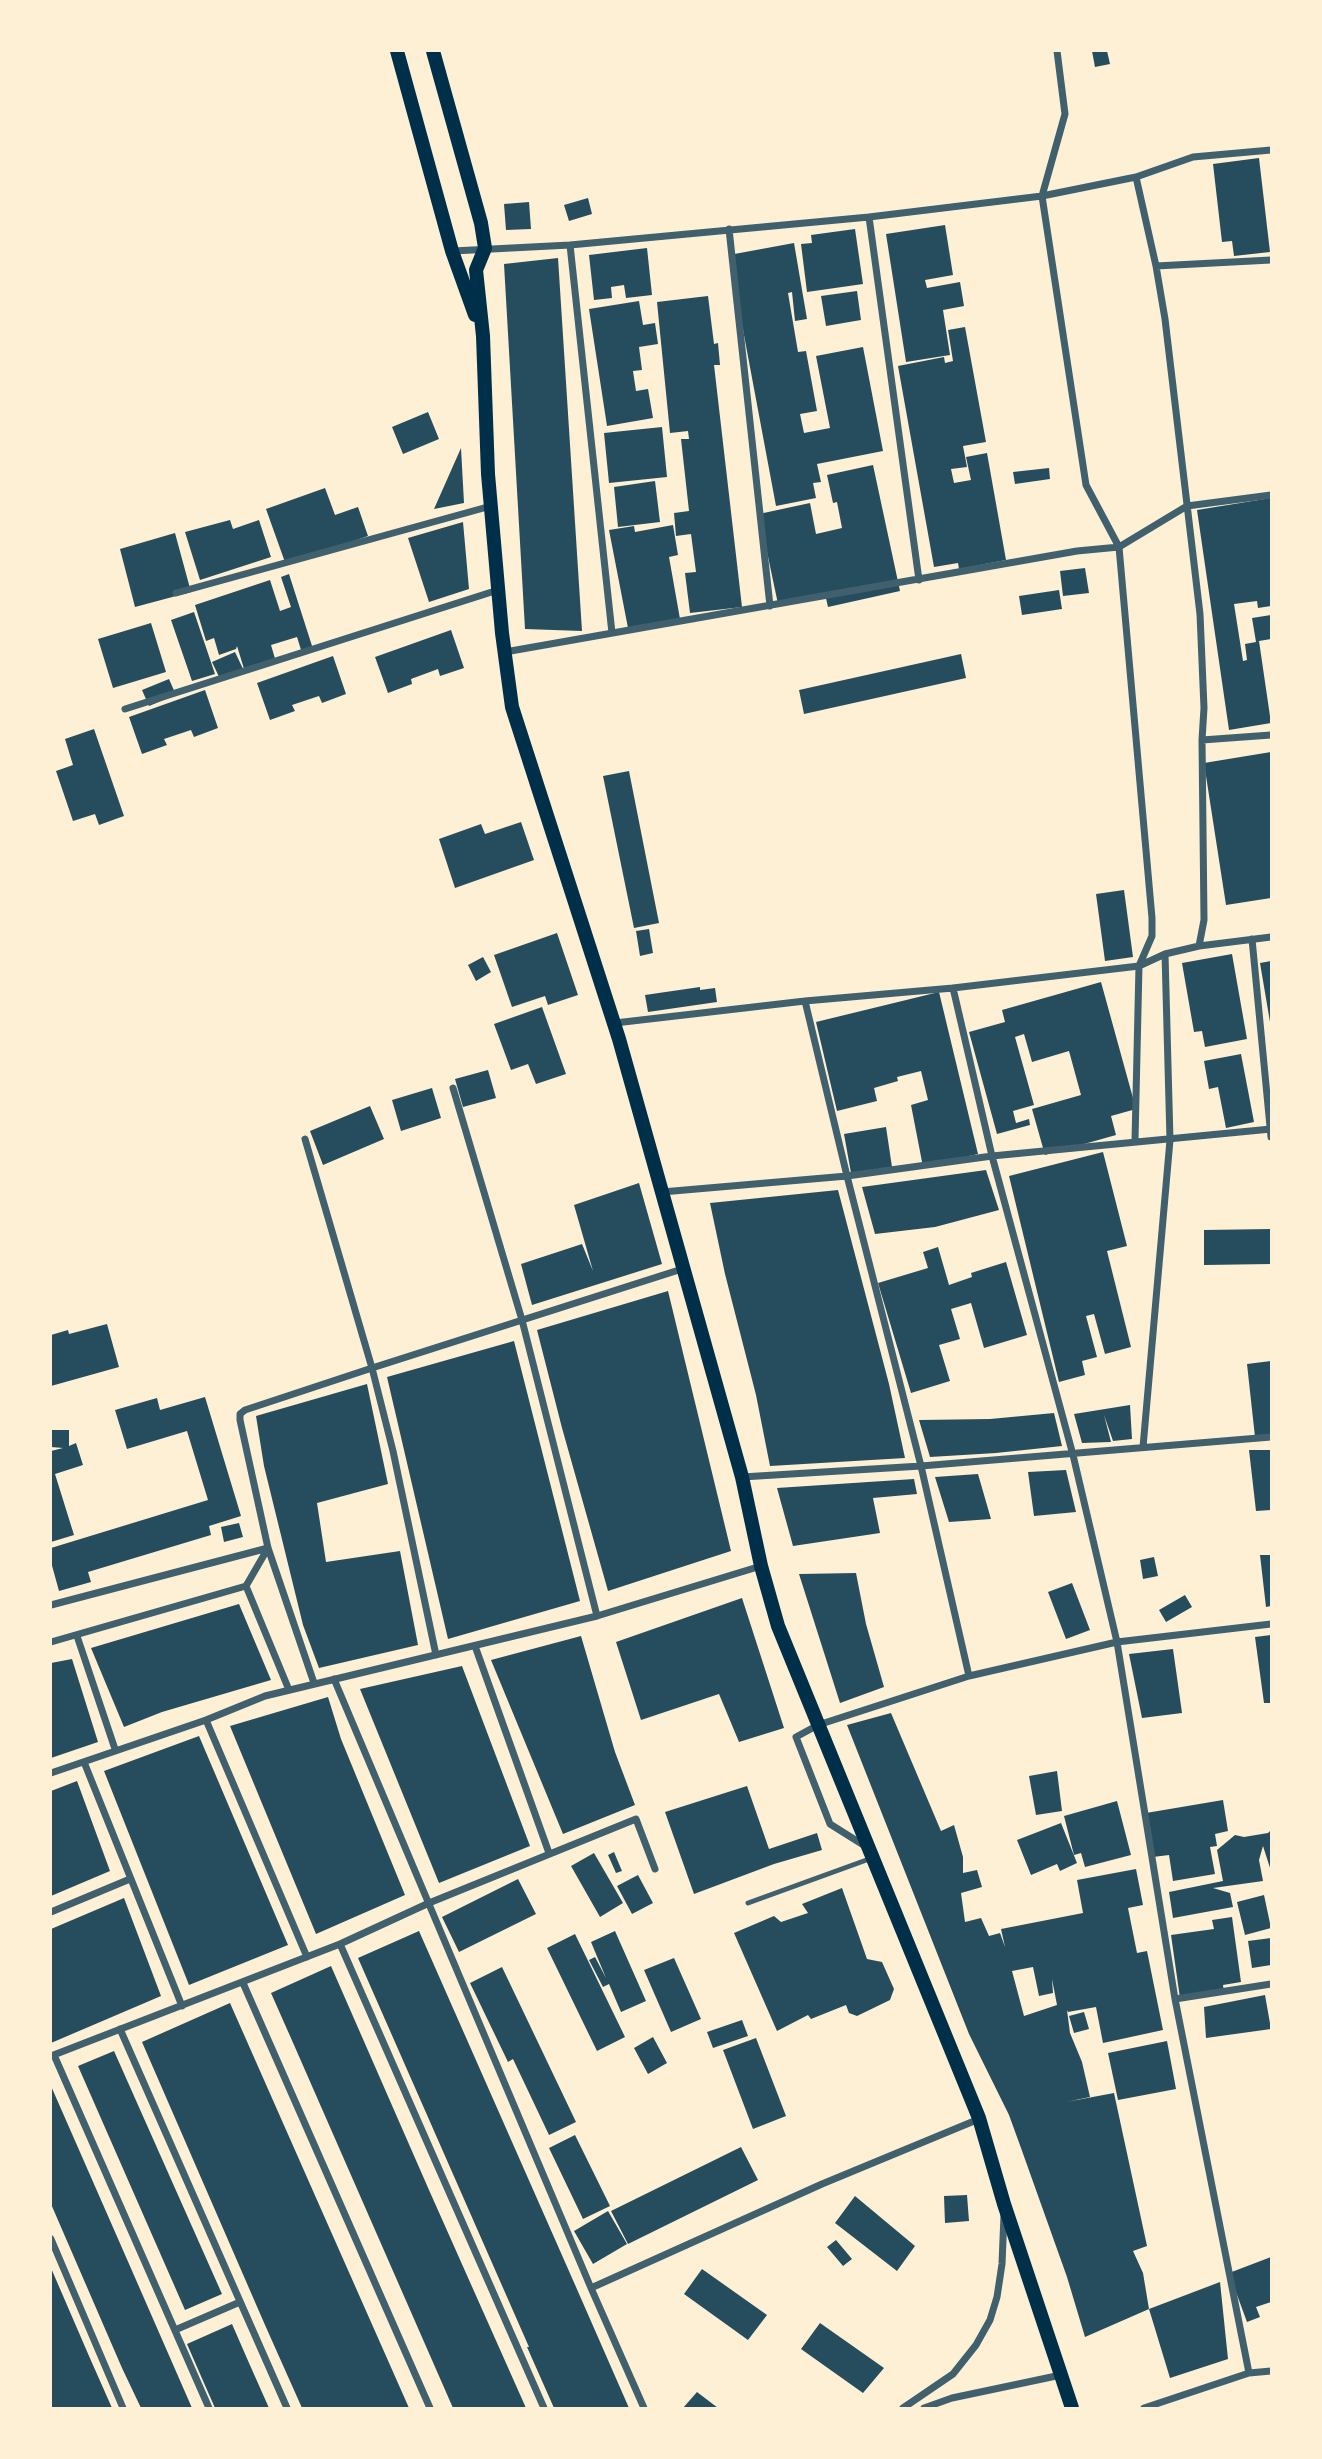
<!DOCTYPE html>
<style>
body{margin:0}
#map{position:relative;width:1322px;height:2459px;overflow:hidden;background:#fdf0d5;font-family:Roboto,sans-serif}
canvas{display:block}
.frame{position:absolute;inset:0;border:52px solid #fdf0d5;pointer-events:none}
</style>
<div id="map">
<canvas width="1322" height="2459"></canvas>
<div class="frame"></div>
</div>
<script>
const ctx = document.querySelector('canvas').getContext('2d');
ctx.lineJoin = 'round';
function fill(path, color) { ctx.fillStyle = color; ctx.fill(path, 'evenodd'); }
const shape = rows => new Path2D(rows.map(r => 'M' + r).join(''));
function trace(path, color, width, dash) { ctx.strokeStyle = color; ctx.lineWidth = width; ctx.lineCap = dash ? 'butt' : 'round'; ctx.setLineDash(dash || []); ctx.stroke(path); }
fill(shape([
 [1092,51,1107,51,1110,64,1095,67],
 [1259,158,1270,252,1234,256,1232,241,1222,242,1213,164],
 [588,198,592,214,569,221,564,205],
 [529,202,531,229,506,230,504,204],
 [945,225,953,275,925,280,927,288,960,282,964,306,943,310,950,355,906,362,886,234],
 [855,229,863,284,807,292,801,244,812,243,811,235],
 [794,243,807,319,795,321,792,292,788,293,798,352,806,351,817,411,800,414,804,433,830,428,816,356,863,347,883,451,817,464,821,482,813,483,816,498,776,506,729,255],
 [647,248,652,295,626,298,624,285,611,287,612,298,594,300,589,255],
 [558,258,582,631,525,629,504,264],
 [857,291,861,320,826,326,821,296],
 [708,296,714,344,718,343,720,365,714,365,742,607,690,613,685,573,696,572,691,534,676,536,674,513,689,511,681,439,689,439,688,431,670,433,657,302],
 [639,301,643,325,655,323,658,344,639,347,642,370,633,371,636,391,648,389,653,418,607,426,589,309],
 [965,327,986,442,963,446,967,467,951,469,954,483,971,480,966,457,987,453,1006,560,959,569,958,563,934,567,898,366,944,357,945,363,953,361,948,330],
 [428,412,439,439,403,454,392,427],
 [662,427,667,477,609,483,604,433],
 [461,448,464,503,434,509],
 [873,465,900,591,828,607,825,594,778,604,759,514,810,503,816,534,842,528,837,502,833,503,827,475],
 [1049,468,1050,479,1015,484,1013,472],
 [655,481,660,522,618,527,614,487],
 [325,488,335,515,358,507,368,536,286,565,266,509],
 [1271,498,1271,606,1258,608,1257,601,1234,604,1243,661,1247,660,1245,644,1256,642,1252,618,1271,615,1271,639,1259,641,1271,723,1229,730,1197,510],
 [230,520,233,529,259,520,271,557,200,580,185,532],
 [463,522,469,589,429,602,408,538],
 [673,525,678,555,669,557,680,619,628,628,609,530,634,526,635,532],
 [175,533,191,592,135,607,120,549],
 [1085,568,1089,593,1063,596,1060,571],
 [289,574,313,649,302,653,297,637,271,645,276,662,245,672,237,646,236,649,219,655,214,638,206,641,195,605,270,580,280,611,291,607,281,577],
 [1059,590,1062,609,1022,615,1019,596],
 [194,612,215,674,192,681,171,620],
 [151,623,166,672,113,688,98,639],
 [451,630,464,668,440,676,438,669,411,679,412,684,388,693,375,657],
 [235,652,244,671,221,681,212,662],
 [961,654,966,678,804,714,799,690],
 [333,656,346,694,322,703,319,696,292,705,295,711,270,720,257,683],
 [169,679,176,695,149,706,142,690],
 [205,690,218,728,194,737,191,730,164,739,167,745,142,754,129,717],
 [94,729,124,816,99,825,95,814,73,821,56,771,73,765,65,739],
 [1271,752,1271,898,1226,905,1204,763],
 [629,771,659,923,634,928,603,776],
 [521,822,534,860,455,888,439,839,481,824,485,834],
 [1124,890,1133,957,1105,961,1096,894],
 [649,929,653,953,640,956,636,931],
 [557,933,578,995,548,1005,545,996,512,1007,494,955],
 [1232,954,1247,1039,1205,1047,1202,1031,1194,1032,1182,963],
 [483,957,491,972,476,981,468,965],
 [1271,961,1271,1022,1270,1022,1260,963],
 [1101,982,1136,1109,1111,1116,1116,1135,1045,1155,1032,1109,1081,1095,1069,1051,1032,1062,1024,1034,1015,1037,1034,1105,1013,1111,1016,1123,1029,1119,1030,1125,997,1134,969,1032,1005,1022,1002,1010],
 [700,987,700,990,715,988,717,1002,648,1012,645,995],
 [939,992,978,1154,923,1167,911,1105,928,1100,921,1071,897,1077,898,1081,874,1088,877,1101,837,1111,816,1022],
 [542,1007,566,1074,536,1084,528,1064,511,1070,494,1024],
 [1241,1054,1254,1122,1226,1128,1218,1087,1209,1089,1204,1061],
 [488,1070,496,1098,463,1107,455,1079],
 [432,1088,441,1118,401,1131,392,1100],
 [370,1106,384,1139,323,1165,310,1131],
 [886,1127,892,1167,851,1173,844,1134],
 [1103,1152,1127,1246,1107,1251,1131,1347,1105,1354,1094,1314,1086,1316,1097,1357,1082,1361,1085,1375,1059,1382,1009,1176],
 [986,1170,999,1210,935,1227,875,1234,862,1187],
 [639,1183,662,1264,532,1305,521,1264,582,1244,593,1271,574,1205],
 [838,1190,889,1384,905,1458,770,1466,756,1395,725,1274,710,1203],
 [1271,1229,1271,1264,1204,1265,1204,1230],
 [938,1247,949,1285,972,1277,971,1273,1006,1262,1027,1335,984,1348,971,1303,951,1309,960,1339,939,1345,950,1381,911,1393,878,1283,928,1268,923,1252],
 [668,1291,731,1551,608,1591,562,1428,537,1330],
 [107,1324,119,1367,51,1386,51,1335,68,1330,69,1334],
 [514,1341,580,1601,448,1639,387,1377],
 [1271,1361,1271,1435,1255,1437,1247,1364],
 [367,1384,388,1484,317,1503,326,1562,400,1551,418,1645,319,1668,303,1625,264,1466,256,1416],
 [205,1397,241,1516,209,1526,211,1535,88,1572,91,1582,59,1591,51,1562,51,1548,208,1500,187,1431,127,1449,115,1410,157,1398,160,1410],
 [1130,1405,1132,1439,1113,1441,1104,1415,1111,1442,1082,1443,1074,1414],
 [1054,1413,1062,1446,996,1453,930,1457,919,1420,990,1419],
 [51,1430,69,1430,69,1446,76,1443,83,1465,55,1474,74,1535,51,1542,51,1451,63,1448,51,1447],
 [1249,1450,1271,1450,1271,1510,1256,1511],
 [1066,1470,1076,1512,1034,1516,1028,1472],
 [978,1474,991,1519,949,1522,935,1477],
 [914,1479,917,1494,873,1498,880,1533,793,1546,777,1488],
 [239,1523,243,1537,224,1542,221,1527],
 [1260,1555,1271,1555,1271,1606,1266,1607],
 [1154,1557,1158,1576,1143,1579,1140,1560],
 [856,1573,866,1624,884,1687,840,1703,799,1574],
 [1072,1583,1090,1630,1066,1639,1048,1592],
 [1185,1595,1192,1607,1166,1622,1159,1610],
 [742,1598,784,1728,739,1742,719,1694,641,1720,616,1642],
 [239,1604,271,1680,162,1712,124,1727,91,1648],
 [1271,1635,1271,1703,1264,1703,1255,1637],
 [581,1636,615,1752,635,1805,563,1834,491,1660],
 [1173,1649,1182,1713,1142,1718,1129,1654],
 [72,1659,98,1742,51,1758,51,1663],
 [462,1666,530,1846,439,1883,360,1689],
 [328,1697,341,1739,405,1895,316,1934,230,1726],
 [891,1713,941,1831,954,1825,963,1857,963,1873,977,1870,982,1887,961,1893,965,1922,981,1918,989,1936,1000,1933,1005,1947,1001,1929,1083,1913,1077,1880,1136,1869,1143,1905,1128,1908,1137,1953,1147,1951,1163,2030,1103,2043,1096,2007,1068,2012,1067,2010,1070,2033,1082,2062,1090,2097,1066,2102,1114,2093,1147,2246,1133,2251,1143,2273,1149,2309,1220,2282,1228,2359,1170,2378,1149,2309,1085,2337,1067,2277,1021,2148,1009,2115,969,2034,847,1725],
 [1033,1967,1039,1996,1053,1993,1052,1979,1057,2005,1024,2016,1012,1971],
 [199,1736,288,1945,189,1985,104,1771],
 [1057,1771,1062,1811,1036,1815,1029,1776],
 [77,1781,110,1871,51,1896,51,1791],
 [747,1786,769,1849,817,1833,822,1850,774,1864,694,1894,665,1812],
 [1223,1800,1228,1831,1215,1834,1217,1846,1210,1847,1215,1874,1173,1881,1169,1855,1153,1857,1146,1813],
 [1117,1801,1131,1855,1085,1867,1081,1853,1074,1855,1064,1816],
 [1061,1823,1077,1863,1060,1871,1057,1864,1031,1875,1017,1840],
 [1271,1830,1271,1871,1263,1846,1259,1860,1263,1881,1213,1888,1230,1893,1233,1907,1173,1918,1169,1892,1223,1881,1217,1850,1235,1835,1244,1837,1268,1833],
 [614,1852,622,1871,616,1873,608,1855],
 [594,1853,623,1903,600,1917,571,1866],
 [638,1875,653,1903,632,1914,617,1886],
 [518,1879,536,1914,459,1952,442,1917],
 [842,1888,867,1959,882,1962,894,1989,890,2000,857,2016,849,2013,846,2005,811,2019,808,2015,777,2031,734,1933,774,1916,781,1922,808,1913,802,1904],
 [1264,1895,1271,1928,1245,1935,1237,1902],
 [124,1898,161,1996,51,2043,51,1929],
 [1232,1917,1241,1982,1223,1985,1224,1992,1180,1998,1171,1935,1214,1929,1212,1920],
 [419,1931,576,2287,629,2408,554,2408,527,2347,529,2347,358,1958],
 [615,1931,646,2001,621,2012,609,1984,603,1987,589,1960,595,1957,606,1978,591,1942],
 [575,1934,625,2037,597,2051,547,1948],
 [1271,1938,1271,1965,1252,1968,1248,1941],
 [674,1958,701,2019,671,2032,644,1970],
 [331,1966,429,2190,526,2408,453,2408,294,2045,271,1993],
 [502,1967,576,2122,549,2135,513,2059,508,2062,470,1983],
 [1265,1995,1271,2029,1206,2038,1204,2007],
 [230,2003,317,2200,409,2408,302,2408,265,2325,142,2042],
 [1084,2012,1089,2029,1074,2033,1069,2016],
 [742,2020,748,2036,713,2048,707,2032],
 [653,2037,667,2063,648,2074,634,2048],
 [756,2038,786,2116,753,2129,723,2050],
 [1167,2041,1176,2089,1118,2100,1108,2053],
 [114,2051,222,2294,185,2310,78,2066],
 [51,2086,126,2257,192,2408,141,2408,122,2368,51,2204],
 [575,2135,610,2206,583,2219,549,2148],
 [741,2147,758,2180,628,2244,611,2211],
 [967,2195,969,2221,945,2223,944,2196],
 [855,2196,915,2246,897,2271,835,2223],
 [608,2211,627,2244,593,2264,574,2231],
 [836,2240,852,2259,843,2266,827,2247],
 [1271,2257,1271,2302,1256,2307,1260,2317,1247,2322,1229,2273],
 [51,2268,89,2356,112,2408,51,2408],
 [702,2269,767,2315,748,2340,684,2294],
 [820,2323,884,2368,863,2393,801,2349],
 [232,2324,249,2363,269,2408,215,2408,204,2383,187,2344],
 [697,2392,718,2408,683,2408]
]), '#264d5e');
trace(shape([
 [748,1903,872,1858]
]), '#3f606c', 5);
trace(shape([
 [1057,51,1065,114,1042,196,1086,485,1119,547,1152,918,1152,936,1139,966,1135,1140],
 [1136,177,1156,266,1165,319,1200,614,1204,708,1202,740,1204,920,1199,946],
 [869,217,919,580],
 [729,229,770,606],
 [570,245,612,633],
 [453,251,570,245,869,217,1042,196,1136,177,1193,157,1271,150],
 [1156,266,1271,260],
 [176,593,491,506],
 [505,652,1077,551,1119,547,1187,506,1271,495],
 [125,709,498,590],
 [1202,740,1271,735],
 [1252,939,1271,1137],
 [953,988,992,1156,1073,1455,1117,1642,1175,1999,1249,2373],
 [805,1001,847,1176,921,1466,969,1676],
 [615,1023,805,1001,953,988,1139,966,1165,954,1199,946,1271,937],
 [453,1088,522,1320,597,1616],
 [305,1139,372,1368,393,1451,436,1655],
 [662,1192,847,1176,992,1156,1271,1129],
 [1143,1447,1170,1140,1165,954],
 [742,1477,921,1466,1271,1437],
 [246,1586,268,1548],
 [51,1605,268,1548],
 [77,1636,115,1749],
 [51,1642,246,1586,289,1690],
 [475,1646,549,1853],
 [334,1679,591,2288,644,2408],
 [314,1683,268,1548,240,1420,240,1414,245,1410,372,1368,682,1269],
 [206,1720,307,1957],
 [84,1762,182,2006],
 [51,1773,206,1720,265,1696,597,1616,761,1566],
 [865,1846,830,1824,796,1737,818,1725,969,1676,1117,1642,1271,1624],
 [51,1912,130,1879],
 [340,1944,544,2408],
 [243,1983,430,2408],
 [1175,1999,1271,1984],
 [120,2029,287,2408],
 [54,2055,209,2408],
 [51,2056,340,1944,429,1903,636,1819,655,1869],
 [51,2239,123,2408],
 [591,2288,822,2184,979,2119],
 [175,2330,240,2302],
 [903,2408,953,2374,976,2345,990,2320,997,2297,1002,2264,1004,2215],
 [924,2408,952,2398,1061,2375],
 [1144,2408,1249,2373,1271,2371]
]), '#3f606c', 7);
trace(shape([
 [397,51,452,251,475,315],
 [433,51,481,223,485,248,476,270,483,336,488,474,502,633,512,707,619,1039,742,1477,761,1566,778,1626,979,2118,1004,2204,1072,2408]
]), '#003049', 14);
</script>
